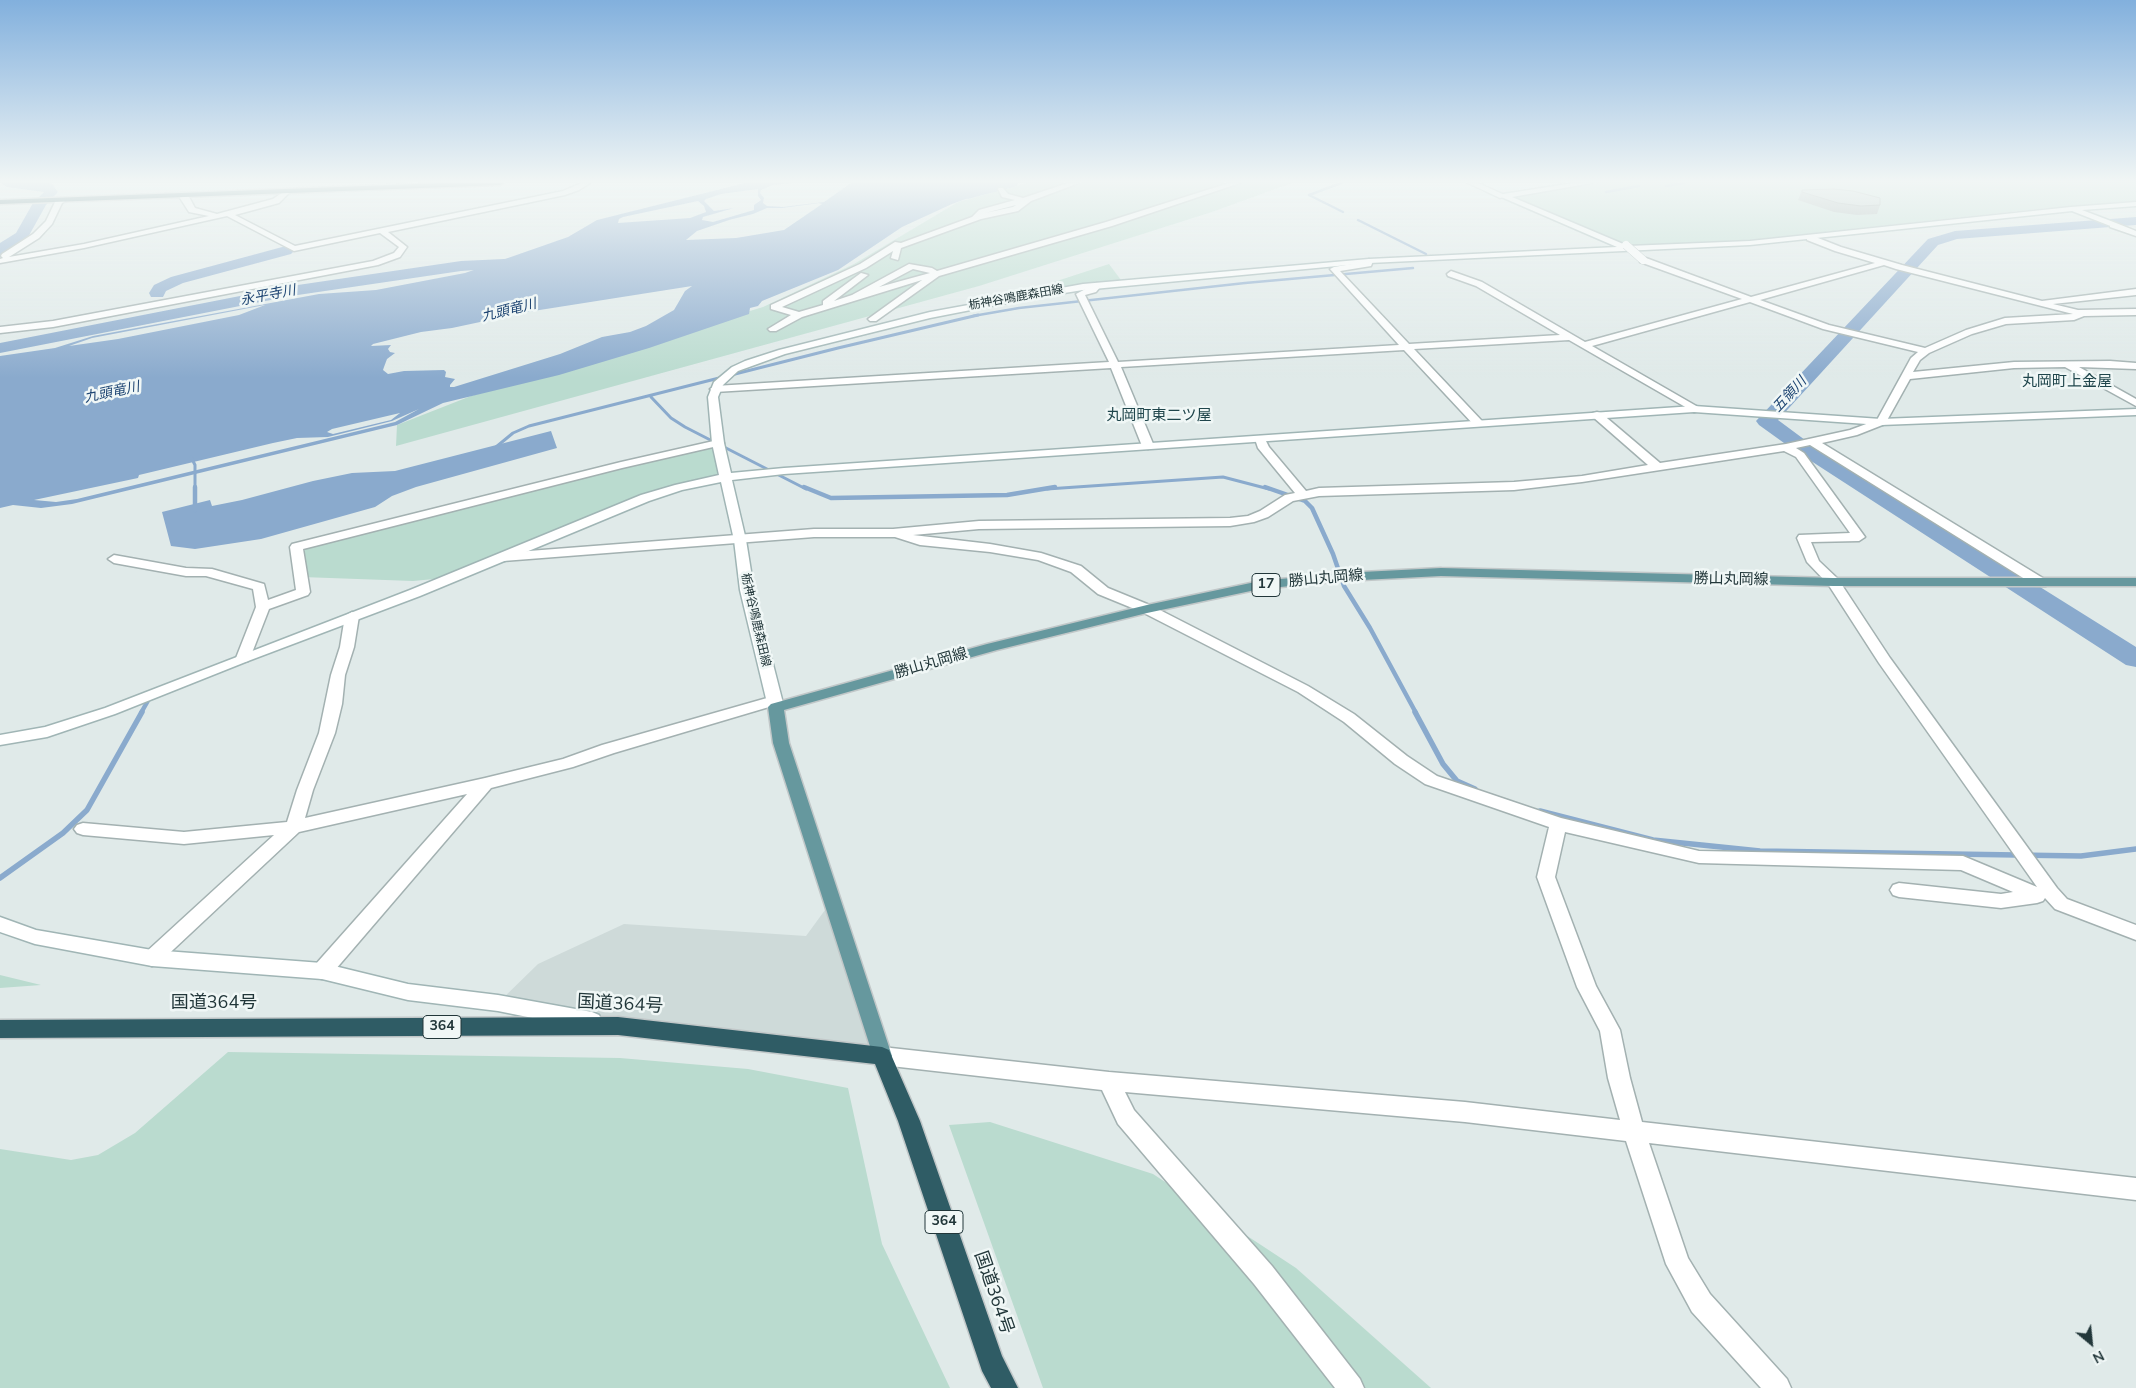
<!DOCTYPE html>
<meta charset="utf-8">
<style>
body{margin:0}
#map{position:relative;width:2136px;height:1388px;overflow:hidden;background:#e0eae9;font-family:"Nunito Sans",sans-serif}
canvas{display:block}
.north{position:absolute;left:2066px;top:1318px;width:50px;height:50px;-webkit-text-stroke:4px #f0f7f6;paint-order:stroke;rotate:152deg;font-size:14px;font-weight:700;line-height:20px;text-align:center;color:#22373a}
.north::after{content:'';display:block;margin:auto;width:18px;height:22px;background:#22373a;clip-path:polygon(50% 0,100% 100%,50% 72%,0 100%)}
</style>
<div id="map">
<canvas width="2136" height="1388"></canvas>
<div class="north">N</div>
</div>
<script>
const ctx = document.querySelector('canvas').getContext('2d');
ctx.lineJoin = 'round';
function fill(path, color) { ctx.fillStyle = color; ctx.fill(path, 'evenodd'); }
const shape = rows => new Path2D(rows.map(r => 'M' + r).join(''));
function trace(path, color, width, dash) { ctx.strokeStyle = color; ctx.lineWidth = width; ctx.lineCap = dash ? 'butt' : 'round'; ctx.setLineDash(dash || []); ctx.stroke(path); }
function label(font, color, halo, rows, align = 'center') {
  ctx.font = font + ' "Nunito Sans","Noto Sans JP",sans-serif'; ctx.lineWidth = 5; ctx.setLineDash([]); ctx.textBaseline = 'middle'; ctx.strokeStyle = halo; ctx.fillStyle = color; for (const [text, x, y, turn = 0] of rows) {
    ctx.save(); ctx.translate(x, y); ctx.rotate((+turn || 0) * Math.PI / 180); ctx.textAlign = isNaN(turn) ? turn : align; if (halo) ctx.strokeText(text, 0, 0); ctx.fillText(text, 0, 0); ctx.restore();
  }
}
fill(shape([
 [825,910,882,1056,498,1003,538,964,624,924,806,936]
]), '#cedad9');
fill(shape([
 [1027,183,1292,183,1212,212,979,286,396,446,397,425,471,396,763,307,854,264,958,202],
 [1598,183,2136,183,2136,202,2039,209,1742,241,1633,245,1625,244,1514,198,1514,195],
 [1109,264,1121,280,1020,293],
 [718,443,726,477,679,487,445,578,413,581,302,577,296,547],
 [0,975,41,985,0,988],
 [228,1052,620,1058,748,1069,848,1088,882,1244,950,1388,0,1388,0,1149,71,1160,98,1155,135,1133],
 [990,1122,1153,1174,1296,1268,1431,1388,1043,1388,949,1125]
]), '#badbcf');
fill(shape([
 [745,183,792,183,773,185,761,190,760,193,764,198,763,203,767,206,783,207,824,202,851,183,1009,183,998,191,977,195,952,204,902,227,838,270,762,301,758,306,750,308,749,314,649,348,559,375,443,403,397,425,72,504,41,508,13,505,0,508,0,356,55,348,93,336,319,294,376,290,465,273,568,237,597,220],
 [758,189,758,196,761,200,754,205,754,210,713,222,702,220,703,217,734,208,714,211,704,201,706,199,721,194],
 [698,201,704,206,706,212,690,218,618,223,619,219,623,217],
 [819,203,822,204,784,230,736,238,686,240,697,231,729,220,753,214,767,208,782,208],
 [692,286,685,291,674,310,646,326,630,332,602,337,560,354,454,387,450,387,450,385,455,379,445,377,446,372,444,370,404,371,388,374,383,370,384,367,387,359,395,353,390,352,388,349,391,345,371,346,373,344,421,332,452,328,527,312],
 [265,305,239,315,118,339,69,346,92,338],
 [419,409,395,422,77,499,56,502,34,500,138,478,139,475,273,443,297,438,328,437,392,421],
 [400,413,391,420,333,434,327,432,332,429],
 [551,431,557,448,416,487,392,496,375,507,261,539,195,549,171,546,162,512,210,500,212,506,242,500,313,481,352,473,395,471]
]), '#8aaacd');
trace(shape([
 [1341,183,1309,195,1343,212],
 [1666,186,1684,183],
 [1606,192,1639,186],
 [1358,220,1426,254],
 [973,316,1019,308,1245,283,1413,268]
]), '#8aaacd', 2.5);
trace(shape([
 [651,397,671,418,685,427,806,489],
 [496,447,513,433,529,426,838,348,978,315],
 [191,457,195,465,195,489],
 [1047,489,1223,477,1269,489]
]), '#8aaacd', 3);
trace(shape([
 [195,487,195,510],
 [804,487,831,498,1007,495,1055,487],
 [1265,487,1305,501,1312,508,1333,554,1344,586,1370,628,1416,713],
 [141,713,150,697]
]), '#8aaacd', 4.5);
trace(shape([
 [1415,712,1443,764,1457,781,1475,789],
 [1540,811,1653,840,1760,851,2081,856,2136,849],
 [0,878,63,833,87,810,142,712]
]), '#8aaacd', 5.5);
fill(shape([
 [1,183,48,183,52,184,58,192,46,205,27,239,0,255,0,243,16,233,33,203,44,192,7,187,1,183],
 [996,183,1018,183,1017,186,968,199,961,195,963,192,996,183],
 [2136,217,2136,225,1957,239,1938,245,1778,420,1805,440,2136,647,2136,667,2126,665,1791,448,1759,425,1756,421,1928,239,1955,231,2136,217],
 [286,246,291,248,294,251,291,254,183,283,166,291,163,297,151,297,149,293,154,285,171,277,286,246],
 [525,258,531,260,533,263,531,266,461,271,291,296,0,353,0,343,291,286,461,261,525,258]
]), '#8aaacd');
const street = shape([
 [582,183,590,183,579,190,565,195,388,232,407,247,400,257,378,265,53,327,0,333,0,327,53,321,373,261,394,253,399,247,380,233,294,251,227,216,84,248,0,263,0,259,3,258,1,256,2,254,33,234,46,221,56,200,60,198,67,200,62,203,52,224,39,238,9,257,84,244,209,216,189,212,180,198,181,193,184,193,188,195,195,208,217,214,273,199,286,190,290,190,290,192,279,203,235,215,295,246,563,191,582,183],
 [1068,183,1079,183,1031,201,1018,211,981,219,901,248,898,260,891,258,893,251,866,268,782,307,799,312,823,305,823,301,861,273,868,275,834,301,852,295,909,264,932,268,937,271,1106,222,1229,183,1240,183,1112,226,939,276,876,321,870,321,868,319,922,280,802,317,776,331,770,331,768,329,791,315,771,309,771,305,860,264,895,242,901,243,972,217,979,210,1015,200,1002,197,998,189,999,188,1003,188,1008,194,1023,198,1068,183],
 [1016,205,1013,207,985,213,1016,205],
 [913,269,930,273,879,287,913,269],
 [1468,183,1478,183,1507,196,1500,198,1468,183],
 [2110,223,2116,223,2136,231,2136,236,2110,227,2110,223],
 [1807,236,1813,236,1841,247,1902,265,2042,301,2136,289,2136,295,2053,304,2078,310,2136,309,2136,315,2084,316,2074,320,2006,324,1972,334,1929,353,1920,360,1913,372,2014,362,2110,361,2136,363,2136,369,2079,367,2136,399,2136,406,2065,367,2014,368,1910,379,1885,424,1857,435,1822,443,2046,580,2048,583,2046,586,2036,586,1810,445,1796,448,1804,453,1865,537,1859,541,1811,542,1819,561,1838,579,1890,658,2057,888,2067,899,2136,925,2136,940,2055,909,2045,898,2043,901,2037,903,2001,908,1899,897,1893,895,1890,890,1893,885,1899,883,2001,894,2013,892,1961,870,1699,863,1565,832,1555,877,1596,986,1620,1030,1630,1078,1642,1122,2136,1178,2136,1200,1649,1143,1688,1258,1710,1294,1787,1379,1791,1388,1761,1388,1692,1312,1666,1264,1626,1141,1465,1122,1125,1092,1134,1110,1272,1266,1360,1379,1364,1388,1335,1388,1254,1284,1118,1124,1102,1090,882,1065,875,1062,872,1056,875,1050,882,1047,1109,1072,1465,1102,1620,1120,1608,1078,1600,1031,1577,987,1537,877,1549,827,1425,784,1395,764,1344,722,1298,692,1142,612,1098,594,1071,572,1038,560,990,552,920,545,895,537,814,537,503,561,497,557,503,553,814,529,893,529,979,521,1230,518,1248,516,1260,511,1285,495,1295,493,1258,448,1255,439,1260,436,1264,437,1269,447,1306,491,1319,488,1514,482,1582,476,1648,465,1593,417,1592,415,1593,413,1597,412,1601,413,1660,463,1786,444,1850,430,1877,420,1911,358,1918,352,1823,329,1750,302,1592,346,1698,407,1699,409,1698,411,1694,412,1569,340,1414,349,1482,421,1483,423,1478,426,1474,425,1404,350,1121,367,1154,446,1148,449,1142,446,1111,368,715,392,710,389,715,386,1109,362,1076,294,1097,283,1101,286,1096,292,1085,295,1118,362,1399,345,1330,269,1334,267,1364,262,1369,259,1373,261,1371,266,1340,271,1409,344,1560,335,1476,286,1448,276,1447,274,1451,271,1482,282,1585,342,1742,299,1640,262,1640,258,1646,258,1751,297,1875,263,1835,251,1807,240,1807,236],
 [1884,265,1896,269,2073,314,2005,318,1966,330,1925,348,1829,325,1760,300,1884,265],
 [1784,451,1796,457,1850,533,1799,535,1797,538,1807,562,1828,584,1879,663,2037,887,1963,856,1699,851,1561,818,1437,776,1407,756,1354,714,1308,686,1152,606,1108,588,1081,566,1041,553,990,544,913,535,979,529,1230,526,1254,522,1268,517,1293,501,1319,496,1514,490,1582,482,1784,451],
 [718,440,724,443,722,445,622,468,303,549,310,592,308,595,269,609,250,658,248,661,243,662,238,661,236,658,256,607,253,589,206,576,186,576,114,563,108,559,114,555,186,568,212,569,264,584,268,600,296,590,290,547,292,544,621,462,718,440],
 [352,612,359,616,354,647,345,675,342,704,335,733,313,790,305,818,485,778,563,759,602,745,774,696,779,698,782,701,779,704,614,753,573,767,491,788,329,977,322,979,315,977,312,971,315,965,467,794,299,832,159,963,152,966,145,963,142,958,145,953,274,835,184,844,83,835,77,833,74,829,77,825,83,823,184,832,287,822,297,790,319,733,331,675,340,647,345,616,352,612]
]);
const secondary = shape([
 [1574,183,1592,183,1512,197,1628,246,1750,241,2071,207,2136,202,2136,206,2082,210,2116,223,2116,227,2113,227,2072,211,1750,245,1369,263,1083,290,1027,299,930,318,785,354,738,371,723,385,718,397,724,443,731,473,784,468,1694,406,1881,419,2136,409,2136,415,1881,425,1694,412,784,474,732,480,746,540,754,590,784,707,781,710,776,712,771,710,768,707,740,590,734,540,721,482,682,490,649,501,420,596,248,661,115,714,47,737,0,745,0,735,45,727,105,708,410,590,641,495,675,485,719,475,712,443,708,397,714,382,732,367,745,361,779,350,930,312,1083,284,1369,259,1617,247,1499,196,1503,194,1574,183],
 [0,917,36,930,152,950,322,963,408,984,498,995,592,1012,599,1015,602,1021,599,1027,592,1030,498,1011,408,1000,322,979,152,966,35,944,0,932,0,917]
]);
const primary = shape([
 [1441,568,1833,578,2136,578,2136,586,1833,586,1441,576,1342,581,1260,589,1147,613,997,650,784,710,789,743,892,1056,889,1062,882,1065,875,1062,773,743,768,707,771,704,987,644,1147,605,1260,581,1342,573,1441,568]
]);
const highway = shape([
 [440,183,503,183,500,185,0,204,0,200,440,183],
 [618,1017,882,1047,889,1050,920,1121,1002,1356,1018,1388,991,1388,982,1371,898,1121,875,1064,618,1035,0,1038,0,1020,618,1017]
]);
trace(street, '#a3b1b1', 3);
trace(secondary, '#a0b5b5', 3);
trace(primary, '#c1c7c8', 3);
trace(highway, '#c1c7c8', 3);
fill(street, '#fff');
fill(secondary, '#fff');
fill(primary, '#66989e');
fill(highway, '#2f5c65');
const streetBridge = shape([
 [1626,245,1643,260]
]);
trace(streetBridge, '#a3b1b1', 9, []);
trace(streetBridge, '#fff', 8);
fill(shape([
 [1802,190,1880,205,1877,214,1857,215,1834,212,1798,200]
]), '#9da9a8');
const building = shape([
 [1834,189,1853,191,1880,198,1880,205,1861,206,1838,203,1802,192,1802,190,1834,189]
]);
fill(building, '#b6c5c3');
trace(building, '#7f8a88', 1);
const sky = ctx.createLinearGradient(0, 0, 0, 378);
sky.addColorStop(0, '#82b0dd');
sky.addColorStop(0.48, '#f1f6f5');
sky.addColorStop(1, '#f1f6f500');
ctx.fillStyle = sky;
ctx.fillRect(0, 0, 2136, 378);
label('12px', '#22373a', '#f0f7f6', [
 ["栃神谷鳴鹿森田線",1016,298,-10],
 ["栃神谷鳴鹿森田線",755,620,77]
]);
label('italic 14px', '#1f4673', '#f0f7f6', [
 ["永平寺川",268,296,-11],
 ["九頭竜川",509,311,-14],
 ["九頭竜川",112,393,-12],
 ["五領川",1790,395,-47]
]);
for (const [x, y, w] of [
 [1266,585,28],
 [442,1027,38],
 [944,1222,38]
]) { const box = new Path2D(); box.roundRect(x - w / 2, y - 11.5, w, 23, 4); ctx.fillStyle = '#f0f7f6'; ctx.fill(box); trace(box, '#22373a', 1); }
label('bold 14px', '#22373a', null, [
 ["17",1266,585],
 ["364",442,1027],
 ["364",944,1222]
]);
label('15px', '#1f454b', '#f0f7f6', [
 ["丸岡町上金屋",2067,382],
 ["丸岡町東二ツ屋",1159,416]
]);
label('15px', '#22373a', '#f0f7f6', [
 ["勝山丸岡線",1326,579,-5],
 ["勝山丸岡線",1731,580,1],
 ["勝山丸岡線",931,664,-16]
]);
label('18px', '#22373a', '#f0f7f6', [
 ["国道364号",214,1004],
 ["国道364号",620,1005,3],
 ["国道364号",993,1293,71]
]);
</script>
